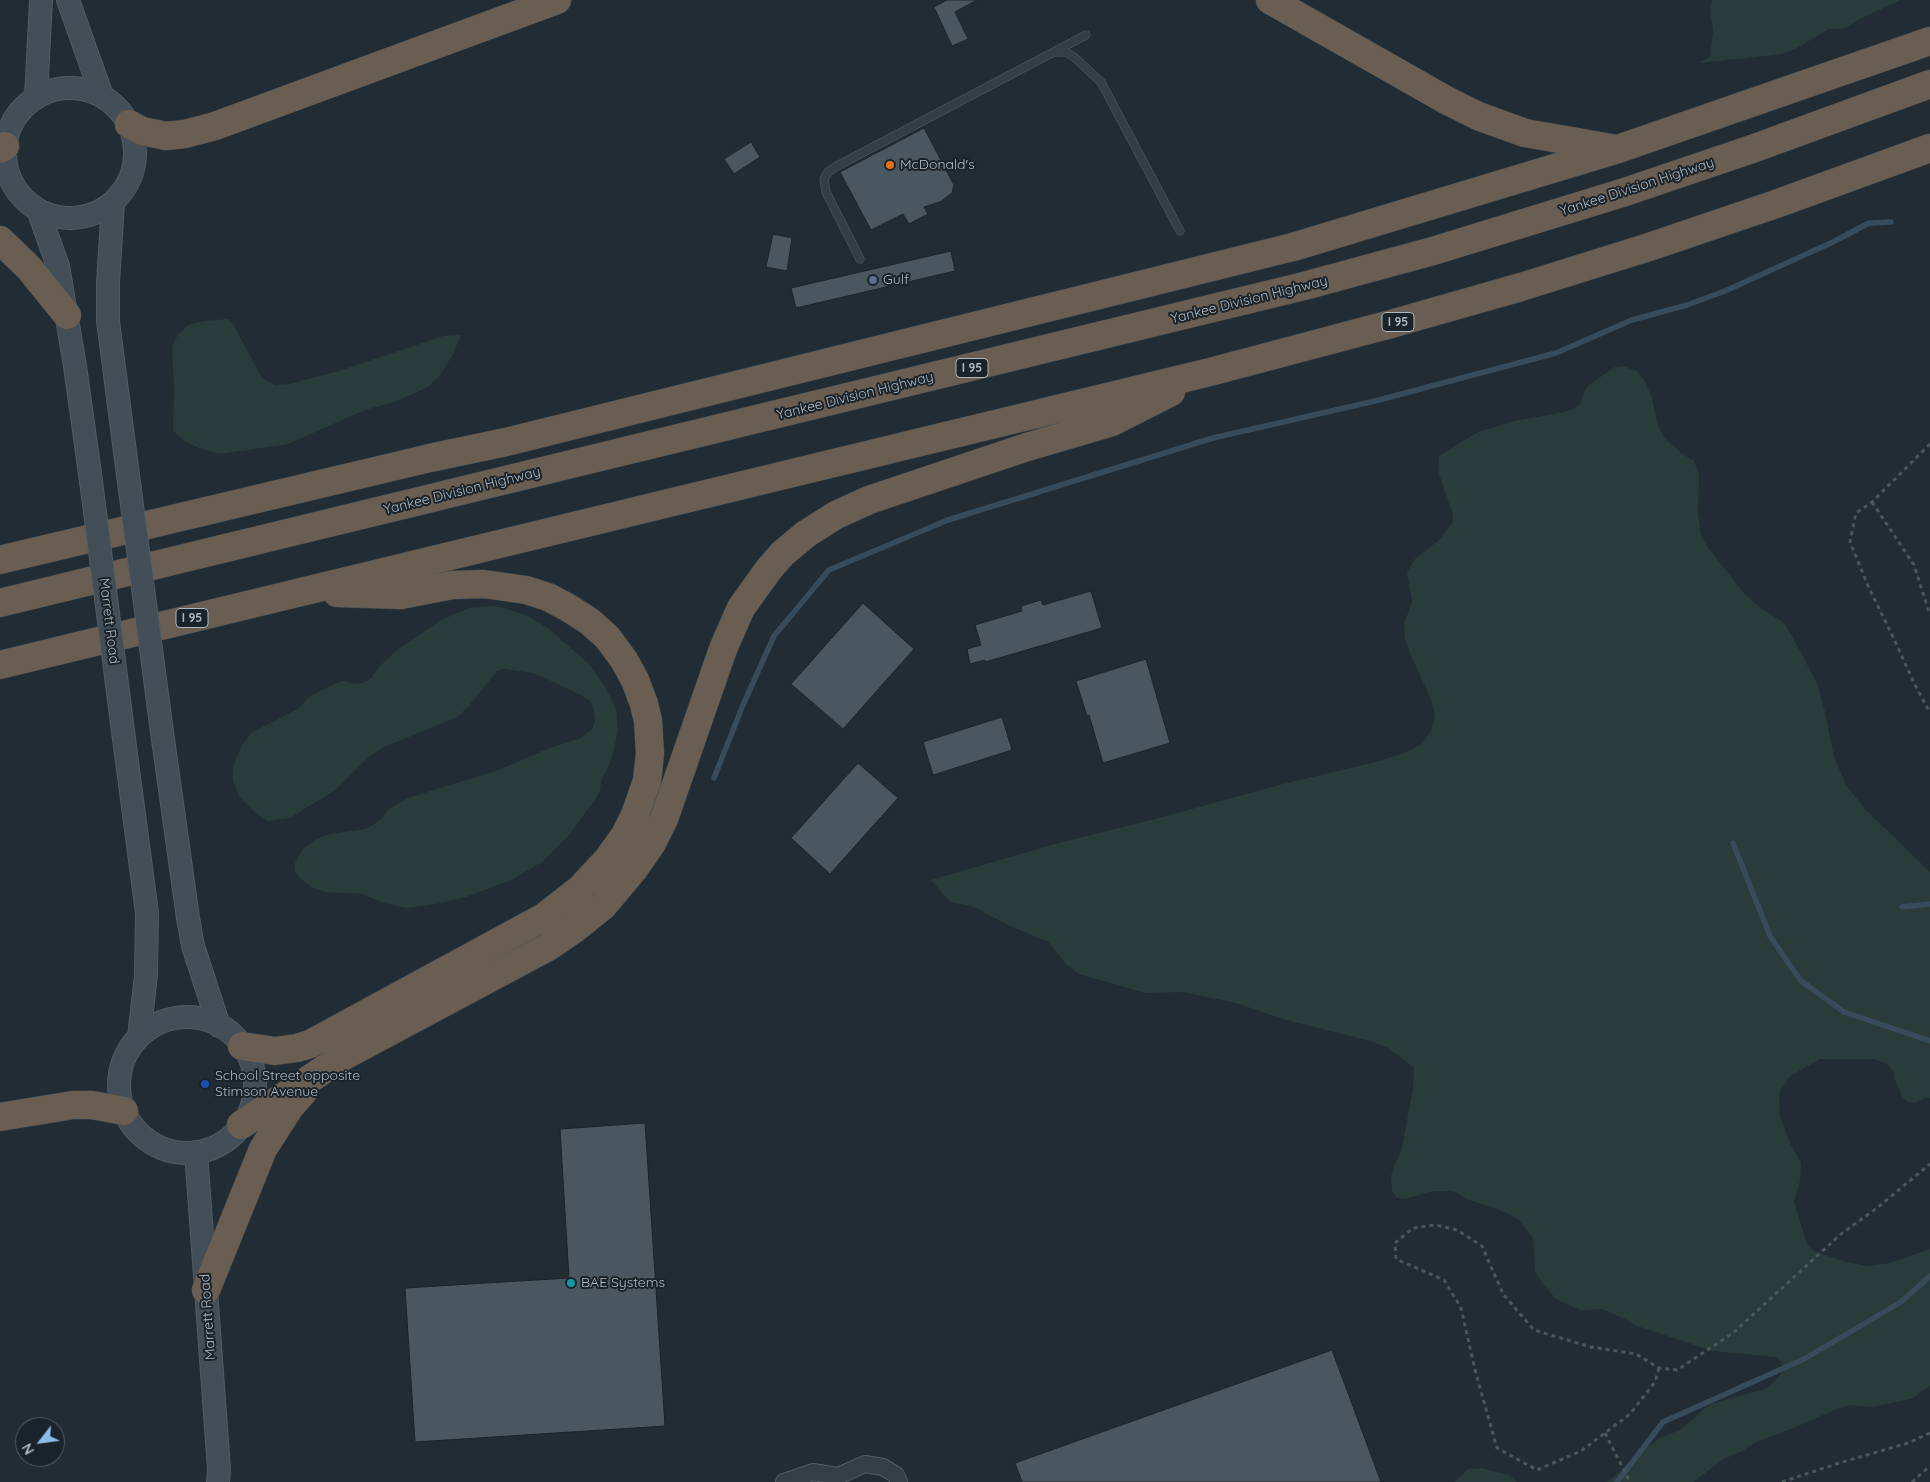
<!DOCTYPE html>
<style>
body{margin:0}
#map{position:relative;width:1930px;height:1482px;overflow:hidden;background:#222c34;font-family:Quicksand,sans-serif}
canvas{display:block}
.north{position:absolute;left:15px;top:1417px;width:50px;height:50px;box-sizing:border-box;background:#1a2329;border:1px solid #565f66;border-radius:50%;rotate:240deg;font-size:14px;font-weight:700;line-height:20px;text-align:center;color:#afb9c2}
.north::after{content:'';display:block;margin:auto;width:18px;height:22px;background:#8abdec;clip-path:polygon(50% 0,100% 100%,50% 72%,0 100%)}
</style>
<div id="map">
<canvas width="1930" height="1482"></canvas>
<div class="north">N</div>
</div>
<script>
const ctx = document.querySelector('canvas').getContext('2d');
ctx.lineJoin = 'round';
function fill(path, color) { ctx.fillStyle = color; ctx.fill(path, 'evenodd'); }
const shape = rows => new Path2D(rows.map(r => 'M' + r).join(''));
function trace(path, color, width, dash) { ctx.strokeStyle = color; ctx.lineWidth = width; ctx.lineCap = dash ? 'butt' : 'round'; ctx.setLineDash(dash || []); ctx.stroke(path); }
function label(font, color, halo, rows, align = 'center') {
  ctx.font = font + ' Quicksand,sans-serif'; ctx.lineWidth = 4; ctx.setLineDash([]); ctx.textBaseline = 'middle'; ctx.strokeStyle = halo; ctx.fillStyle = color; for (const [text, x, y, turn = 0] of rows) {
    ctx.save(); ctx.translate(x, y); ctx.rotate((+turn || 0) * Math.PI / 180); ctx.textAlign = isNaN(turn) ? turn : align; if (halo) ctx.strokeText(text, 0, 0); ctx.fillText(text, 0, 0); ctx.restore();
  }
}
fill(shape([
 [1712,0,1900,0,1858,20,1846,28,1829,29,1795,49,1782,54,1700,63,1710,56,1713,30,1710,10],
 [228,319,233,324,262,378,275,385,290,384,342,370,443,336,461,335,452,356,440,375,429,386,415,393,394,402,365,410,288,444,220,454,199,448,185,441,173,431,174,386,172,347,178,334,190,324,205,321],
 [1623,366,1637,371,1646,383,1652,398,1657,423,1664,437,1681,453,1694,461,1699,475,1698,513,1701,536,1709,549,1742,591,1758,606,1784,623,1792,636,1817,683,1825,712,1834,757,1846,785,1865,809,1930,872,1930,1098,1924,1098,1917,1102,1908,1102,1902,1096,1894,1078,1894,1072,1887,1064,1875,1059,1820,1059,1789,1077,1779,1094,1780,1117,1791,1145,1801,1163,1800,1181,1794,1202,1807,1244,1814,1251,1846,1262,1869,1266,1890,1263,1930,1249,1930,1386,1911,1399,1871,1407,1850,1405,1837,1409,1789,1430,1756,1442,1742,1451,1724,1459,1693,1482,1607,1482,1630,1464,1646,1448,1660,1438,1680,1430,1710,1404,1768,1388,1780,1375,1783,1368,1781,1362,1777,1357,1713,1351,1634,1325,1625,1319,1602,1309,1580,1310,1556,1299,1542,1283,1535,1271,1533,1238,1518,1219,1498,1209,1469,1200,1456,1192,1448,1191,1433,1191,1404,1199,1397,1198,1392,1191,1391,1176,1393,1169,1402,1148,1413,1088,1414,1068,1388,1048,1374,1042,1286,1020,1236,1003,1183,992,1145,993,1079,974,1067,965,1048,942,1006,924,972,906,950,902,931,880,1055,844,1159,818,1283,784,1380,761,1409,751,1422,744,1431,731,1435,716,1432,702,1410,653,1405,639,1404,624,1412,602,1407,572,1415,559,1439,540,1453,522,1453,515,1438,471,1439,456,1478,432,1514,421,1559,413,1574,409,1580,404,1585,390,1590,384,1615,367],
 [492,606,507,609,528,616,548,628,588,663,606,688,616,709,618,731,611,761,601,781,600,791,596,798,569,835,542,862,509,881,466,897,436,904,406,908,384,903,363,894,325,892,311,887,299,877,295,871,295,863,303,849,315,840,329,834,366,829,379,821,389,809,408,798,496,771,552,747,581,738,592,729,595,721,593,706,589,700,583,696,534,673,504,669,497,671,468,707,457,717,380,749,368,758,335,790,290,818,267,821,255,812,239,796,233,781,233,767,242,745,251,733,298,709,309,697,336,683,342,681,357,684,365,682,371,678,380,666,397,650,441,620,469,608],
 [1481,1468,1508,1475,1517,1482,1455,1482,1468,1469]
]), '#293c39');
trace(shape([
 [714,778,743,705,774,636,829,570,948,520,1213,438,1375,401,1556,353,1632,320,1687,305,1725,291,1833,242,1869,223,1891,222],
 [1733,843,1770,936,1800,980,1844,1012,1930,1041],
 [1902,907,1930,904],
 [1617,1482,1663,1422,1804,1359,1901,1302,1930,1276]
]), '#374b5a', 5.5);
const building = shape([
 [947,0,977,0,955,12,968,39,952,46,934,7,947,0],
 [924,128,954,185,952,193,940,202,924,207,928,214,909,224,903,214,871,230,840,172,924,128],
 [751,142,760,157,734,174,724,159,751,142],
 [773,234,792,238,787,271,766,267,773,234],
 [951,251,955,271,796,308,791,288,951,251],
 [1091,591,1102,628,985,662,985,660,970,664,967,649,981,645,975,625,1022,611,1021,606,1041,600,1043,605,1091,591],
 [863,603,914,649,843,729,791,684,863,603],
 [1146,659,1170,743,1103,763,1089,715,1087,716,1076,681,1146,659],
 [1002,717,1012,750,933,775,923,742,1002,717],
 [858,763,898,798,830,874,791,838,858,763],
 [645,1123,665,1426,415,1442,405,1288,569,1278,560,1129,645,1123],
 [1332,1350,1381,1482,1022,1482,1015,1463,1332,1350]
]);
fill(building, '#4a5760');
trace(building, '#1c252b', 1);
const lane = shape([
 [1056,52,1066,52,1074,57,1101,82,1180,231],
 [860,259,826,192,824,179,828,172,837,166,1086,35]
]);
const street = shape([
 [784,1482,813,1472,838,1476,865,1464,883,1467,896,1475,899,1482]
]);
const secondary = shape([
 [68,0,102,96],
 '5 153a65 65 0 1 1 130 0a65 65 0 1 1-130 0Z',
 [36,98,41,0],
 [113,203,108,283,108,321,128,475],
 [38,210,58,266,75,366,91,481],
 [162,732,188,918,193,946,219,1026],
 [124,739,147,913,146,975,139,1037],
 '119 1085a68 68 0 1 1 136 0a68 68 0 1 1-136 0Z',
 [196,1152,219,1469,218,1482]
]);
const highway = shape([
 [1270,0,1446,100,1478,116,1525,133,1611,148],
 [129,124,142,131,166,136,185,134,215,126,557,0],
 [0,149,5,146],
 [0,240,29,268,67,315],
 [0,560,430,458,506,442,1293,247,1618,149,1930,41],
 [0,603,1304,286,1433,251,1625,192,1752,149,1930,84],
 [0,665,1210,372,1391,324,1521,287,1649,247,1776,204,1930,148],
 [242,1046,275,1051,297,1048,310,1044,544,917,580,889,608,859,625,835,635,815,647,781,650,754,648,721,644,704,635,680,624,660,607,637,589,621,567,607,548,597,526,590,484,584,452,585,401,595,337,593],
 [0,1117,73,1105,92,1105,124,1111],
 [241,1125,344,1056,548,947,573,930,603,906,634,869,652,843,664,819,723,649,741,608,769,569,782,554,806,534,836,515,869,500,1027,447,1112,422,1171,392],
 [206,1290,263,1149,290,1107,304,1091]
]);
trace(lane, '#525c63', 9);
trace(street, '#525c63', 18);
trace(secondary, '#525c63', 24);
trace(highway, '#3f494f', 29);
trace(shape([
 [1930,444,1872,502,1856,513,1850,542,1869,588,1893,637,1915,685,1930,713],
 [1872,502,1914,565,1930,615],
 [1659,1368,1655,1382,1630,1414,1581,1451,1537,1470,1497,1448,1475,1370,1461,1308,1444,1280,1396,1259,1395,1243,1413,1228,1436,1225,1457,1230,1482,1246,1503,1294,1534,1330,1591,1347,1636,1354,1659,1368,1677,1370,1733,1333,1841,1234,1877,1208,1930,1164],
 [1605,1433,1630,1482],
 [1782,1482,1839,1463,1908,1443,1930,1433],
 [1912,1482,1930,1466]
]), '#485959', 3, [4, 4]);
trace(lane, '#353e45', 8);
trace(street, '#353e45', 16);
trace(secondary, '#434e58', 22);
trace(highway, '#6a5e53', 28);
const secondaryBridge = shape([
 [128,475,162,732],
 [91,481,124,739]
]);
trace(secondaryBridge, '#525c63', 24, []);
trace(secondaryBridge, '#434e58', 22);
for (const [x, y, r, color] of [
 [890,165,5,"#e8710a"],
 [873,280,5,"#5c6f8a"],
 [205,1084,5,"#1a4fb4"],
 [571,1283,5,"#0f9aa8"]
]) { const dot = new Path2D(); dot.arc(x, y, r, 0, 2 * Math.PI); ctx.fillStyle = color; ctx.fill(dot); trace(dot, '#1a2329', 2); }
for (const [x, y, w] of [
 [1398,322,32],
 [972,368,32],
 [192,618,32]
]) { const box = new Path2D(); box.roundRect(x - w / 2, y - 9.5, w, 19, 4); ctx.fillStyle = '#1a2329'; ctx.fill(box); trace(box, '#afb9c2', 1); }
label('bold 12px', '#afb9c2', null, [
 ["I 95",1398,322],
 ["I 95",972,368],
 ["I 95",192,618]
]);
label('14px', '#afb9c2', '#1a2329', [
 ["McDonald's",900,165],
 ["Gulf",883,280],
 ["School Street opposite",215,1076],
 ["Stimson Avenue",215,1092],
 ["BAE Systems",581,1283]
], 'left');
label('14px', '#afb9c2', '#1a2329', [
 ["Yankee Division Highway",1637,187,-18],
 ["Yankee Division Highway",1249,300,-14],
 ["Yankee Division Highway",855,396,-14],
 ["Yankee Division Highway",462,491,-14],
 ["Marrett Road",109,621,83],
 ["Marrett Road",208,1317,-94]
]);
</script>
